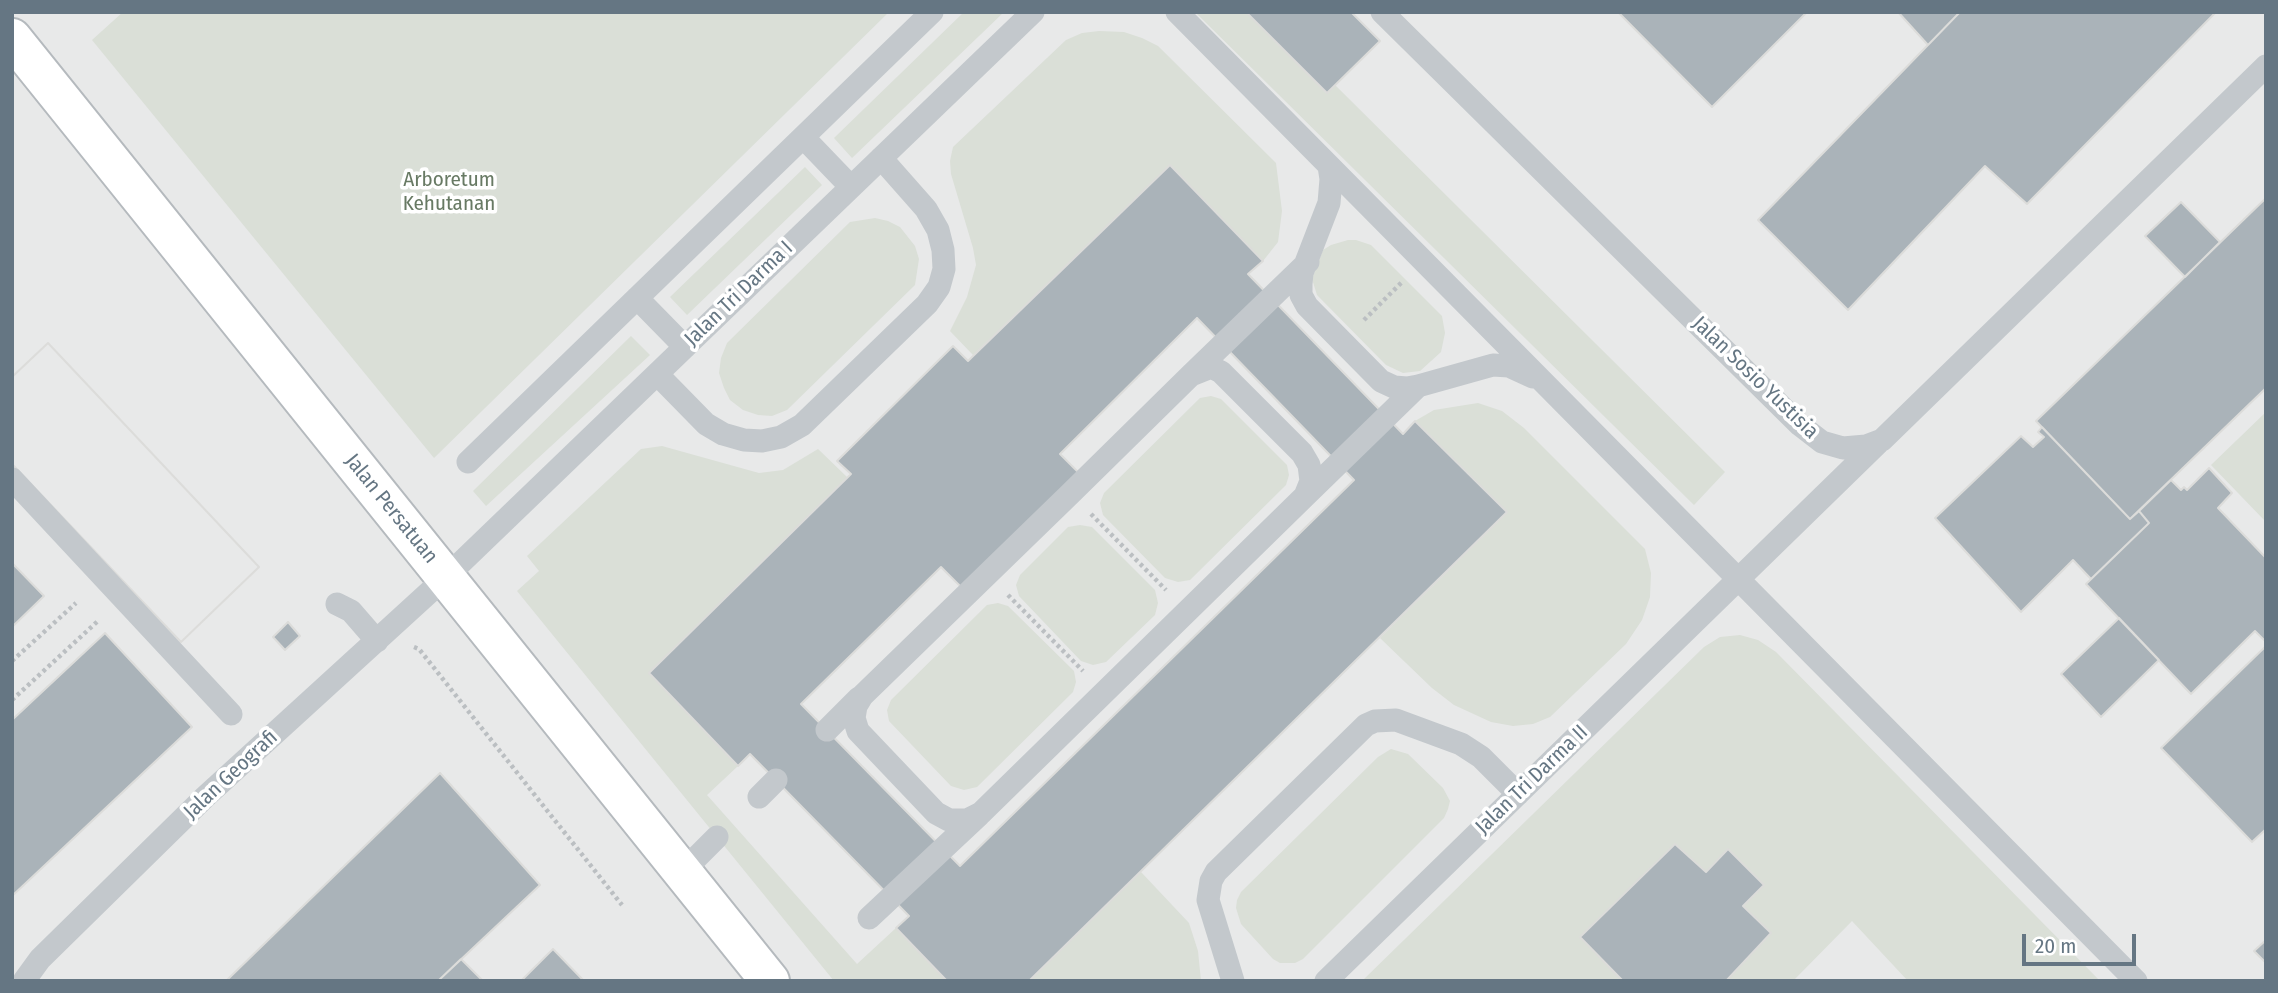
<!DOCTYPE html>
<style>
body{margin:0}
#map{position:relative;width:2278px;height:993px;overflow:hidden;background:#fafaf8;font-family:"Fira Sans Condensed",sans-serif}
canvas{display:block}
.frame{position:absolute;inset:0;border:14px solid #657683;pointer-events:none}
.scale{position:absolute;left:2022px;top:934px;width:114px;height:32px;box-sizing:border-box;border:4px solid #657683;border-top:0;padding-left:9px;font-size:21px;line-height:24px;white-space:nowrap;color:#657683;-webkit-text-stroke:5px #fff;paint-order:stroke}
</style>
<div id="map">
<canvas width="2278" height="993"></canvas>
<div class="frame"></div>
<div class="scale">20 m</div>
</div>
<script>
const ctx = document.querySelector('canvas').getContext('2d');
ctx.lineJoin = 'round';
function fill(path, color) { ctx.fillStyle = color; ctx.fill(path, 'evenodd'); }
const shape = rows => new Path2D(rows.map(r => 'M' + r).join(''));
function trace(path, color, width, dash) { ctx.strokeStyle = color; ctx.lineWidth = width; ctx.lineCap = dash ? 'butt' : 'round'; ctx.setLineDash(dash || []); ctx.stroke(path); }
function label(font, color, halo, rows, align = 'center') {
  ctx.font = font + ' "Fira Sans Condensed",sans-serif'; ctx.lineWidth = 7; ctx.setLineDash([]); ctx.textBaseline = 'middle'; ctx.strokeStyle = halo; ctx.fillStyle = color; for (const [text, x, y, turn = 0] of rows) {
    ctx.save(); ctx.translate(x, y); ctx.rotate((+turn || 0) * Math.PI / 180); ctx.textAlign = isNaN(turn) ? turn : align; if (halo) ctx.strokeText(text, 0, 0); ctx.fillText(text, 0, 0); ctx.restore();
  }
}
fill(shape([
 [12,12,2266,12,2266,981,12,981]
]), '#e8e9e9');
fill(shape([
 [123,12,889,12,434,458,92,40],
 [964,12,1004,12,852,158,834,138],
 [1195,12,1246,12,1326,93,1335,85,1725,472,1694,505],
 [1099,31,1124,32,1142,38,1158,46,1276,163,1282,211,1278,242,1263,261,1170,165,973,355,950,331,967,297,976,265,973,248,951,174,950,161,953,147,1066,40,1082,33],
 [805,167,822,185,687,315,670,297],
 [875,218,888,221,900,227,915,246,919,259,915,285,787,410,772,416,758,415,743,410,730,400,724,388,719,373,721,358,727,343,850,222],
 [1348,240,1356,240,1371,245,1442,316,1445,333,1441,352,1420,371,1403,373,1386,365,1317,295,1312,279,1323,250,1331,245],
 [631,336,650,355,486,506,473,491],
 [1211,396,1221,399,1287,465,1289,475,1286,485,1190,580,1178,582,1165,578,1103,515,1100,503,1104,493,1200,398],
 [1478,403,1502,411,1524,428,1645,549,1651,573,1650,597,1642,620,1626,644,1550,717,1533,724,1513,726,1491,722,1454,705,1432,688,1380,638,1507,513,1415,421,1434,410],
 [2266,412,2266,522,2211,465],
 [662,446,759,473,783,470,818,449,847,477,650,673,738,766,707,795,857,964,896,928,947,981,834,981,517,591,539,571,527,556,641,449],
 [1080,525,1092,527,1155,590,1158,603,1155,615,1106,662,1093,665,1081,661,1019,596,1016,585,1020,575,1068,527],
 [998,603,1008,606,1074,671,1076,682,1073,692,977,787,964,790,951,786,889,721,887,710,891,700,987,605],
 [1740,635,1758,640,1776,652,2100,981,1908,981,1852,921,1793,981,1726,981,1771,933,1743,906,1764,885,1729,849,1706,872,1675,844,1580,937,1623,981,1362,981,1704,647,1720,637],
 [1391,749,1408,754,1443,788,1450,801,1448,809,1444,818,1303,959,1295,963,1280,963,1273,959,1241,924,1236,908,1237,900,1241,892,1378,757],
 [1141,872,1189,923,1198,951,1201,981,1029,981]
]), '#dadfd7');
const building = shape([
 [1246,12,1351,12,1380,41,1327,93,1246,12],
 [1618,12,1807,12,1712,107,1618,12],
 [1898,12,1960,12,1928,45,1898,12],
 [1960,12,2216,12,2027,204,1985,166,1848,310,1758,220,1960,12],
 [1170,165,1263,261,1248,274,1403,434,1415,421,1507,512,1029,981,947,981,896,928,909,916,750,754,738,766,649,673,851,474,837,461,953,346,968,361,1170,165],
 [1197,318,1354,480,960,866,801,704,941,567,961,587,1080,474,1060,454,1197,318],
 [2266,198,2266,388,2130,519,2036,421,2266,198],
 [2181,202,2220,242,2185,277,2145,236,2181,202],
 [48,343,259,567,181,642,12,464,12,377,48,343],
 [48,343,259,567,181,642,12,464,12,377,48,343],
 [2042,427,2130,519,2139,511,2149,523,2091,579,2073,560,2021,612,1935,518,2021,436,2033,447,2044,437,2038,432,2042,427],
 [2209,468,2232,493,2218,508,2266,558,2266,642,2255,631,2191,694,2086,584,2149,523,2139,511,2171,480,2181,490,2184,487,2187,490,2209,468],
 [12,563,44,596,12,627,12,563],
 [2119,618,2159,660,2101,717,2061,674,2119,618],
 [288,622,300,636,285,650,273,637,288,622],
 [105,633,192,727,12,896,12,720,105,633],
 [2266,646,2266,829,2252,842,2161,748,2266,646],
 [440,773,540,885,438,981,226,981,440,773],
 [1675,844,1706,872,1728,849,1764,885,1743,906,1771,933,1726,981,1623,981,1580,937,1675,844],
 [2266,940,2266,963,2254,951,2266,940],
 [553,949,584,981,521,981,553,949],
 [461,959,483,981,438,981,461,959]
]);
fill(building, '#aab3b9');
trace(building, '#dcdcda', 2);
const primary = shape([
 [12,38,770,981]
]);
trace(primary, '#b5babe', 42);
trace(shape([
 [1364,320,1403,281],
 [1091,514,1166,590],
 [1008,595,1083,671],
 [414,647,419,649,622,905],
 [12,661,76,603],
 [12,700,99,620]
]), '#bbbfc2', 4.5, [3.5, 3.5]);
trace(shape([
 [1177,12,2136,981],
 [1382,12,1800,425,1822,442,1843,448,1866,446,1882,440,2266,66],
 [803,137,851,187],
 [1329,166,1331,179,1329,203,1302,273,1301,284,1301,295,1307,306,1381,381,1394,387,1407,388,1418,386,1493,365,1509,366,1533,377],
 [637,298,685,347],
 [657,374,706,424,723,434,744,440,762,441,781,437,802,425,927,304,939,287,944,269,943,250,938,230,926,209,881,158],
 [1191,375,1211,367,1221,372,1302,453,1309,465,1311,481,1305,496,981,813,967,820,949,820,936,813,858,731,854,718,856,706,862,696,1070,494,1191,375,1308,262],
 [468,462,932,12],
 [12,479,231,714],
 [1305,496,1418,386],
 [337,604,351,611,377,641],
 [827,730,859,698],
 [759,797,776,780],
 [682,872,717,837],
 [869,918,979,815],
 [24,981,40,959,205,797,446,577,1033,12],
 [1233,981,1208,900,1211,881,1216,872,1366,725,1375,721,1396,720,1461,744,1481,757,1518,794],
 [1326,981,1878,443]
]), '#c3c8cc', 23);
trace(primary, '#fff', 38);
label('21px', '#687a64', '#fff', [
 ["Arboretum",449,180],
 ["Kehutanan",449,204]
]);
label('21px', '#657683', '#fff', [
 ["Jalan Tri Darma I",739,294,-44],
 ["Jalan Sosio Yustisia",1755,378,44],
 ["Jalan Persatuan",391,509,51],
 ["Jalan Geografi",231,775,-43],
 ["Jalan Tri Darma II",1532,780,-44]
]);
</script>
